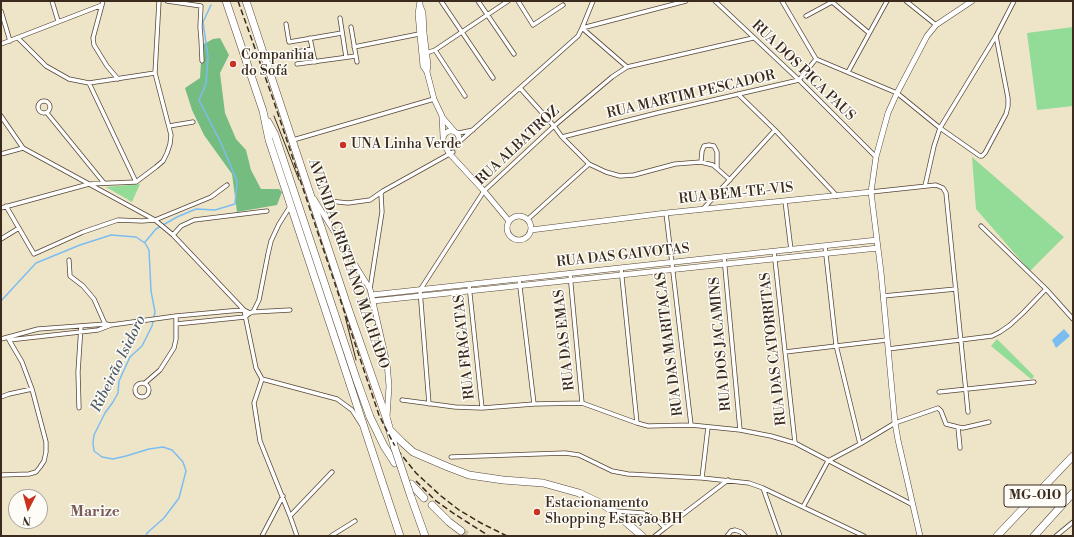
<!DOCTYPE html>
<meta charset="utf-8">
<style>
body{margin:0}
#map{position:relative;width:1074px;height:537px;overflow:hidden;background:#eee5c8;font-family:"Libre Bodoni",serif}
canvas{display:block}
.frame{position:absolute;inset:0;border:2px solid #3b2a1e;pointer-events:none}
.north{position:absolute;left:8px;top:489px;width:40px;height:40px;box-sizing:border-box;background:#fdfcf7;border:1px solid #afa8a0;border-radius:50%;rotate:186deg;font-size:11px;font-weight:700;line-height:16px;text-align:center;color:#3b2a1e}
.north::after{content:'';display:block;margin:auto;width:14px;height:18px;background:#c8321e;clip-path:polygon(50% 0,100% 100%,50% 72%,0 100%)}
</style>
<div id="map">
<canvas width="1074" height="537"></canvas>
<div class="frame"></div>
<div class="north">N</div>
</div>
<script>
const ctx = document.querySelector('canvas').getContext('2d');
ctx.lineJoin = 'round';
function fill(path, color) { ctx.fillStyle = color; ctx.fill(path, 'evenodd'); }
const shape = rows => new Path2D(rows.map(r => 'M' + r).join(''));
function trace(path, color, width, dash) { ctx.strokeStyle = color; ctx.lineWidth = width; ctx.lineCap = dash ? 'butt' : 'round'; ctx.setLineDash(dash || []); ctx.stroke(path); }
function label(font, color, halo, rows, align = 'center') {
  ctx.font = font + ' "Libre Bodoni",serif'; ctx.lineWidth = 3; ctx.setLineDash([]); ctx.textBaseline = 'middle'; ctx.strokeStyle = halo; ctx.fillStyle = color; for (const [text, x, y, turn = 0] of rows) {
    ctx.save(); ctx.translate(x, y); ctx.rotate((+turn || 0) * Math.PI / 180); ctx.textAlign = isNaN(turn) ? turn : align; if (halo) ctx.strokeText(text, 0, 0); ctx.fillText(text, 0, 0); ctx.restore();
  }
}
fill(shape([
 [1073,27,1073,106,1037,110,1027,33],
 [972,157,1064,237,1030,271,976,209],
 [140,184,132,202,106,187],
 [997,339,1034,376,1033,378,1031,379,991,346]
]), '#92dc97');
fill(shape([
 [220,38,229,55,220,73,225,113,236,139,246,150,251,170,261,189,279,189,282,192,277,205,237,212,232,174,204,135,192,110,185,88,200,78,202,45,213,39]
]), '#75bc80');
fill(shape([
 [1064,329,1070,336,1056,348,1052,340]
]), '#7cbdf1');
trace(shape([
 [145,242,156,229,177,217,196,209,215,210,235,204,237,181,221,143,199,100,206,84,208,57,203,22,211,5],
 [1,301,36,263,80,245,111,235,136,237,145,243,149,250,151,291,155,312,152,326,142,346,130,357,119,381,118,393,113,402,105,413,94,435,93,443,94,451,102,457,113,459,126,456,149,449,163,447,172,450,183,462,186,471,179,498,164,518,147,533,146,536]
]), '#7cbdf1', 1.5);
trace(shape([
 [461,531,469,536]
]), '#cac0a6', 7, [7, 3.5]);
const street = shape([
 [52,1,58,21],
 [103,1,93,38,94,45,107,66,118,79],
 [167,1,201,6,200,27,201,39,202,61],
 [441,1,493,78],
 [478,1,514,54],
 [518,1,533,25,563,5],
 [715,1,799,80,876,157],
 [782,1,816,59,897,93,940,128,980,156,982,156,985,153,1006,114,1008,106,1008,98,996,36],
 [831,1,869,33],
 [906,1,936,25],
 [1,11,10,41],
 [806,16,832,2],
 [340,18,346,57],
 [286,24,289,42,342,33],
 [351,27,357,62],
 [582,28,686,1],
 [582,28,627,67],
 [18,38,46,66,69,79,89,83,155,73],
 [310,38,315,62],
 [1,44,102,5],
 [354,47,419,34],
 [435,50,465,96],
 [292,53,312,49],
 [426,53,435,50,508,1],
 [297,64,356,56],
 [848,72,887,1],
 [89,83,136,182],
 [520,88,554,126,562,137,589,164,606,172,620,176,634,175,675,164,701,162,713,165,730,180],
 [738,94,775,130,837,196],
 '38 107a6 6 0 1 1 12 0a6 6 0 1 1-12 0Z',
 [47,113,104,183],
 [1,116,23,148,155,220,173,235,244,310,256,368,262,379],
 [169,126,193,122],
 [456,132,459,133,473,130],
 [562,137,657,113,799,80,816,59],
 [293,140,434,99],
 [458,143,578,36,582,28,593,1],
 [1,154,23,148],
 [701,162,702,151,704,146,709,145,714,146,717,152,717,168],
 [925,186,934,146,940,128,996,36,1014,1],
 [871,192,936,185,943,188,946,193,968,412],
 [329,201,348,203,370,200,383,191,453,152],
 [785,201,791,250],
 [6,206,34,254,83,232,118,220,142,221,155,220,211,197,227,185],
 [1,208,89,184,136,182,156,167,163,161,167,153,170,144,171,135,155,73,159,1],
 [703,209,775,130],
 [666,213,691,425],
 [527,220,589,164],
 [981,226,1046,289,1073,319],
 [173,235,181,226,194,220,267,211],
 [1,239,19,228],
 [825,246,836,345,860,444],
 [774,251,795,443],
 [724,257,740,430],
 [69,260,70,276,83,286,94,299,106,326],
 [621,268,637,423],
 [570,274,582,403],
 [519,279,534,404],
 [469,285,482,408],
 [370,289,382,212,381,194,382,192],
 [883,296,956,289],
 [253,312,259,300,268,254,271,241,279,224,291,205],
 [176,324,245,317,250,313,253,312,290,310],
 [1,339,38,329,106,324,111,325,176,316,230,311,244,310,250,313],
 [9,340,98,330,111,325],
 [888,349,992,336,1000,332,1010,325,1023,313,1046,289],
 [785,352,887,340],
 [262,379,254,403,260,441,290,516,297,536],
 [262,379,337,399,352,410,361,424],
 '135 390a7 7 0 1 1 14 0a7 7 0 1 1-14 0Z',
 [145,383,160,370,174,348,176,339,176,316],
 [939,392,1034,382],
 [1,397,9,394,32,389],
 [402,400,455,407,482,408,534,404,582,403,637,423,648,426,691,425,740,430,771,436,795,443,913,505],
 [429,404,420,290,484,191,554,126,612,77,627,67,753,38],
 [79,408,78,372,81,326],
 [958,427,960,448],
 [451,457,565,453,579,455,612,471,628,474,702,478,749,483,763,488,864,536],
 [828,461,860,444,895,423,938,408,941,411,946,424,958,427,963,428,989,422],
 [1,475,29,474,36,472,40,467,44,461,46,452,46,442,32,389,22,362,9,340,8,337],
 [702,478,708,427],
 [763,488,780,536],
 [803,507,828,461],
 [615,511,643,513,657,520,665,528],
 [290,516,332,472],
 [262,536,283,496],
 [331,536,355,521],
 [655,536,665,528,728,480],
 [727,536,731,531,735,530,741,532,745,536],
 [1056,536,1073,522]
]);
const secondary = shape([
 [420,1,418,14,423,66,427,72,434,99,442,116,443,137],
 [420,5,423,13,424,33,428,65,427,72],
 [442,117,454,131],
 '443 139a8 8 0 1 1 16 0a8 8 0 1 1-16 0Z',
 [445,145,446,148,449,153,484,191,509,221],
 [314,199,370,289,387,363,389,386,387,417],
 '507 228a12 12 0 1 1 24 0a12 12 0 1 1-24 0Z',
 [531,230,666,213,871,192],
 [371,295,877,240],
 [373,301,878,248],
 [920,536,898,440,895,423,881,272,871,192,876,157,888,113,897,93,927,36,936,25,972,1]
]);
const highway = shape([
 [226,1,263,111,269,140,340,354,400,536],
 [246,1,348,308,387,420,395,449],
 [268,122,275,135,356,378,370,417,384,446,395,463],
 [391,431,402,442,413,452,448,467,469,475,503,480,543,483,579,493,602,504,613,511,642,536],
 [411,484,424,498],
 [411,497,425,536],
 [432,505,449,522,461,531],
 [997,536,1073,456],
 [1034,536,1073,493]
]);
trace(street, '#564638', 5);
trace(secondary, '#564638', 6);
trace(highway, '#564638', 8);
trace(street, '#fff', 3.5);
trace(secondary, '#fff', 5);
trace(highway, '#fff', 7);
trace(shape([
 [274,116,299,180],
 [345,316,356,360]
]), '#3b2a1e', 1);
trace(shape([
 [238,1,272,96,379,415,388,433,396,448,416,473,441,496,459,510,481,523,507,536],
 [416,481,436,501,456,515,489,536]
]), '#3b2a1e', 1.5, [6, 3]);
const highwayBridge = shape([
 [395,449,411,497]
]);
trace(highwayBridge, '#564638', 8, []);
trace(highwayBridge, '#fff', 7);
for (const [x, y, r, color] of [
 [233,64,4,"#c8321e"],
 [343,145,4,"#c8321e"],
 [537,512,4,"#c8321e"]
]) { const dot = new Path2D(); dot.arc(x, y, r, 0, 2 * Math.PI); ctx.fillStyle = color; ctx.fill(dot); trace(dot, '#fdfcf7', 1.5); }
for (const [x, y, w] of [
 [1035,496,62]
]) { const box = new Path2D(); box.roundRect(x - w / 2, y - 11, w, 22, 3); ctx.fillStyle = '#fdfcf7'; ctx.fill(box); trace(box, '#3b2a1e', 1); }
label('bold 13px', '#3b2a1e', null, [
 ["MG-010",1035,496]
]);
label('14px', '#3b2a1e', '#fdfcf7', [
 ["Companhia",241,56],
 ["do Sofá",241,72],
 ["UNA Linha Verde",351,145],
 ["Estacionamento",545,504],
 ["Shopping Estação BH",545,520]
], 'left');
label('14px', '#3b2a1e', '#fdfcf7', [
 ["RUA DOS PICA PAUS",803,71,44],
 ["RUA MARTIM PESCADOR",691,95,-13],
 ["RUA ALBATROZ",518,146,-43],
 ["RUA BEM-TE-VIS",736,194,-6],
 ["RUA DAS GAIVOTAS",623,256,-6],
 ["AVENIDA CRISTIANO MACHADO",348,264,71],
 ["RUA DAS EMAS",565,340,-96],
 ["RUA DAS MARITACAS",670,344,-97],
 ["RUA DOS JACAMINS",721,344,-95],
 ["RUA FRAGATAS",465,347,-96],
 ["RUA DAS CATORRITAS",774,349,-96]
]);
label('italic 15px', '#525d68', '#fdfcf7', [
 ["Ribeirão Isidoro",119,364,-64]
]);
label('bold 15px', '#795959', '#fdfcf7', [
 ["Marize",95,512]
]);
</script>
